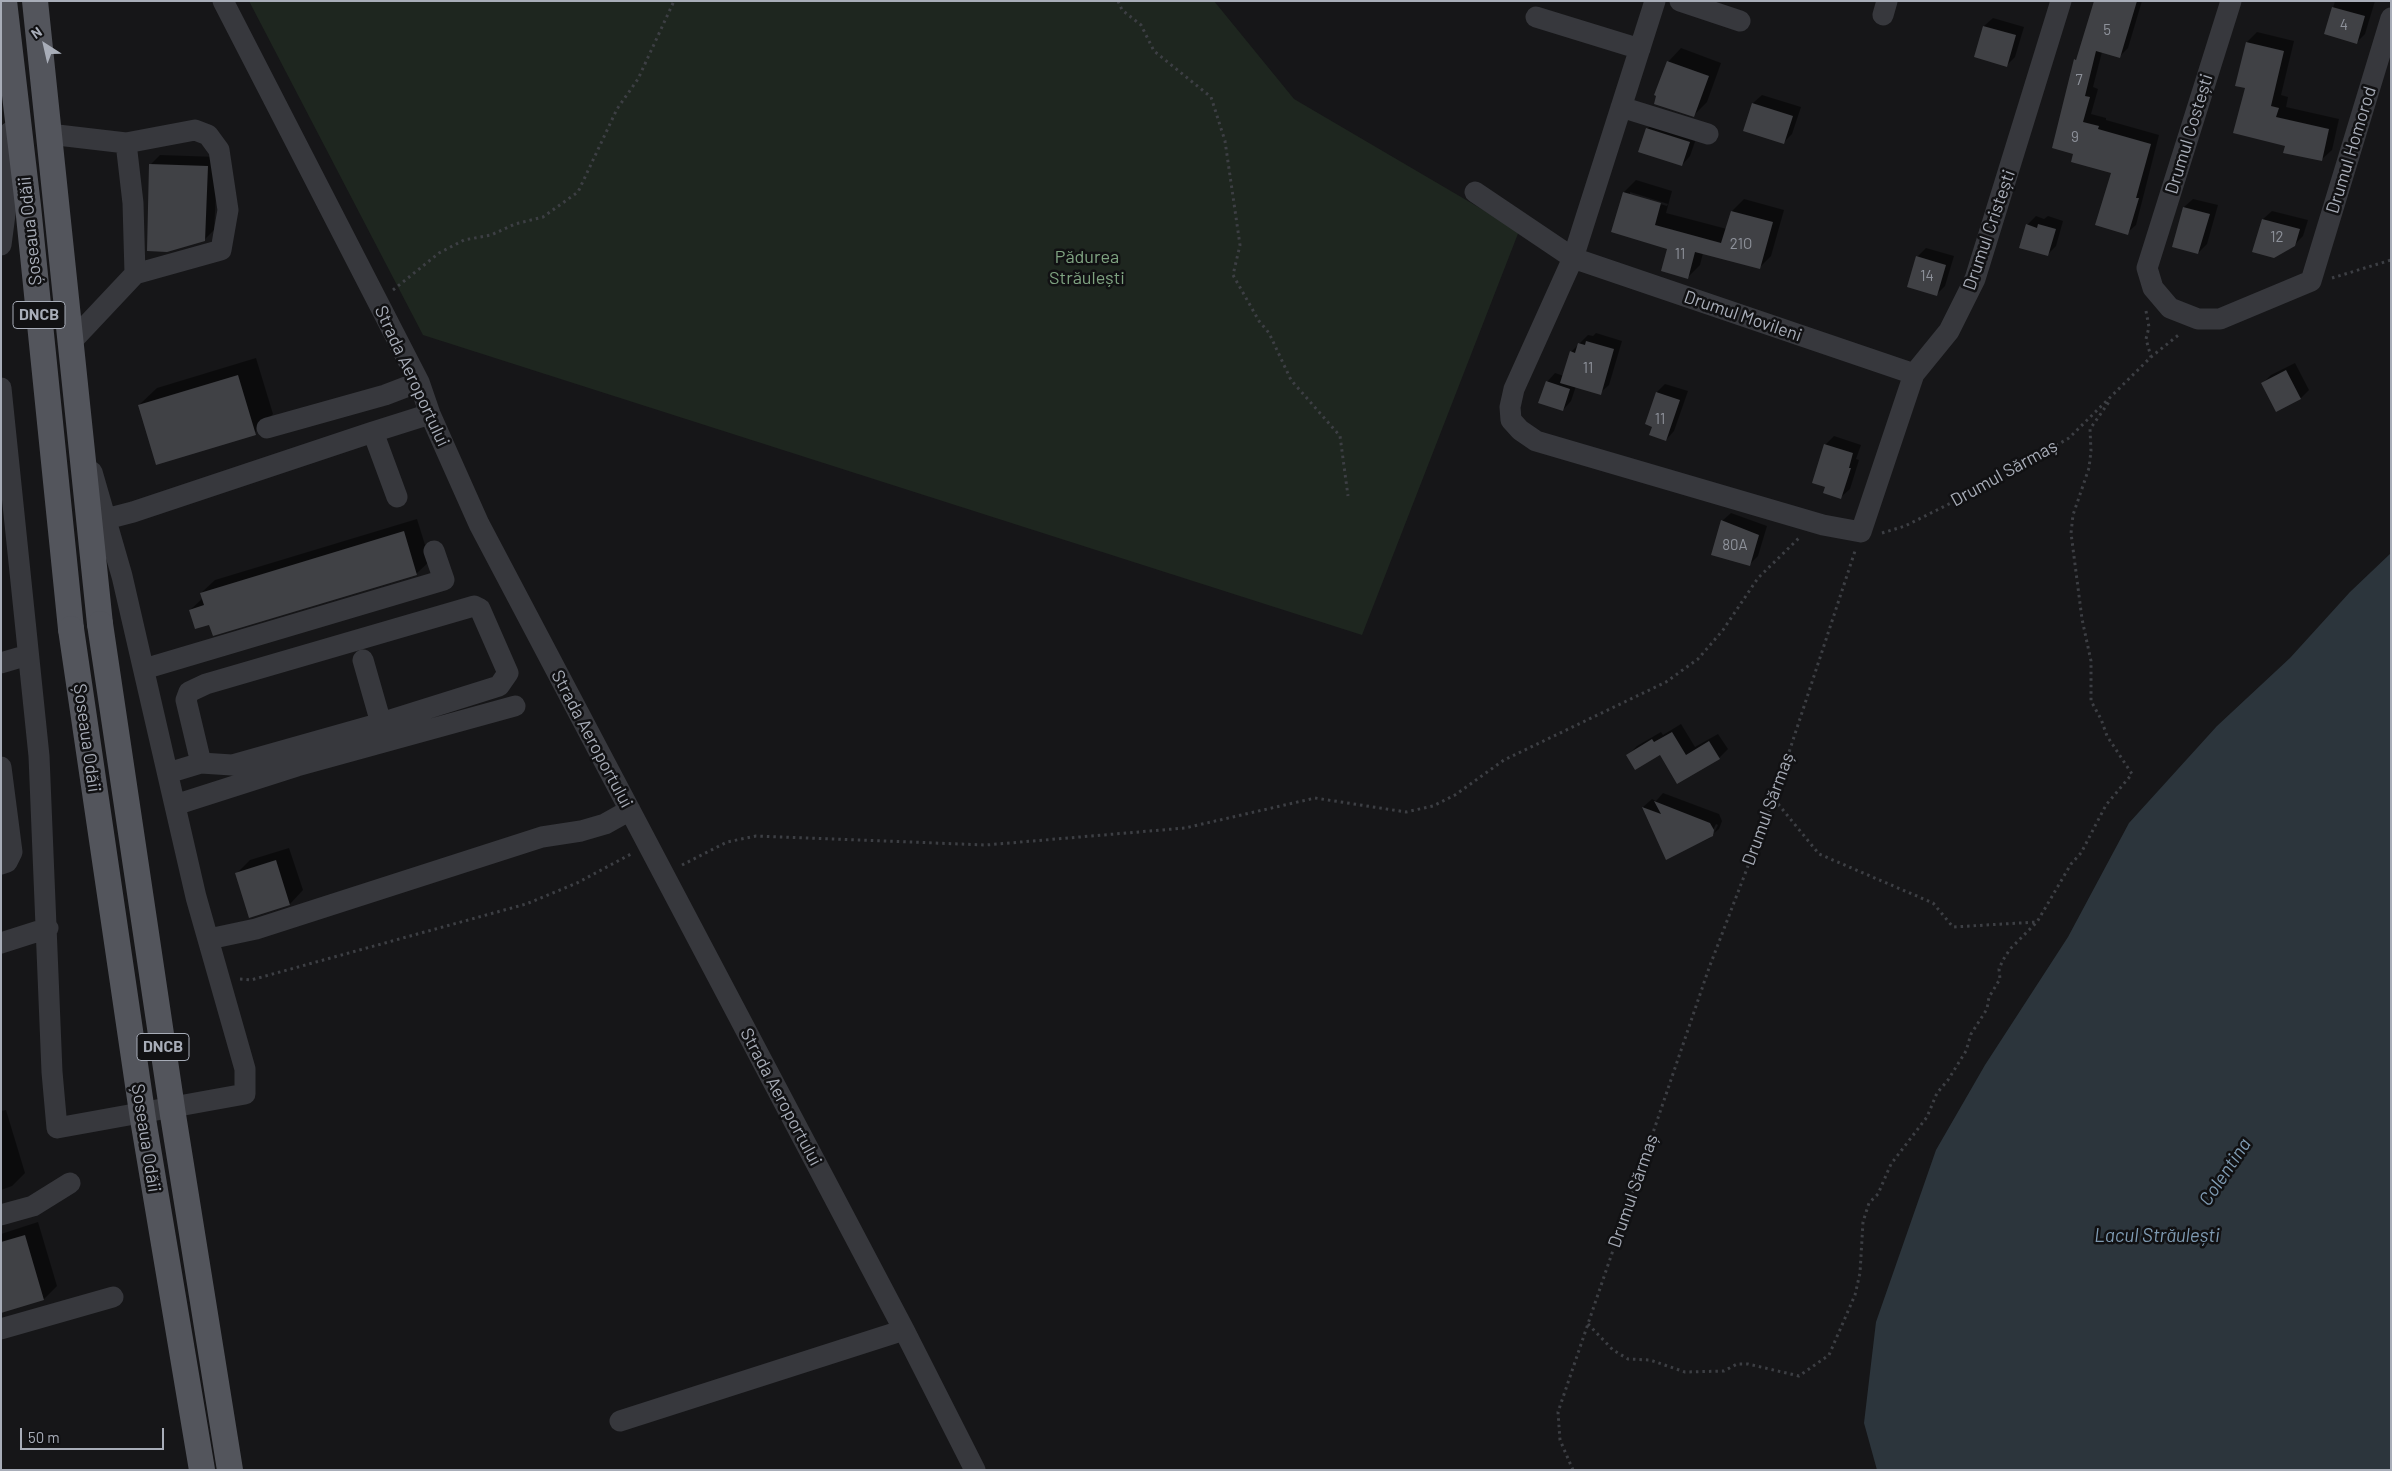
<!DOCTYPE html>
<meta charset="utf-8">
<style>
body{margin:0}
#map{position:relative;width:2392px;height:1471px;overflow:hidden;background:#161618;font-family:Barlow,sans-serif}
canvas{display:block}
.frame{position:absolute;inset:0;border:2px solid #a8adb8;pointer-events:none}
.north{position:absolute;left:20px;top:20px;width:50px;height:50px;-webkit-text-stroke:4px #111113;paint-order:stroke;rotate:325deg;font-size:14px;font-weight:700;line-height:20px;text-align:center;color:#a8adb8}
.north::after{content:'';display:block;margin:auto;width:18px;height:22px;background:#a8adb8;clip-path:polygon(50% 0,100% 100%,50% 72%,0 100%)}
.scale{position:absolute;left:20px;top:1428px;width:144px;height:22px;box-sizing:border-box;border:2px solid #a8adb8;border-top:0;padding-left:6px;font-size:15px;line-height:18px;white-space:nowrap;color:#a8adb8;-webkit-text-stroke:4px #111113;paint-order:stroke}
</style>
<div id="map">
<canvas width="2392" height="1471"></canvas>
<div class="frame"></div>
<div class="north">N</div>
<div class="scale">50 m</div>
</div>
<script>
const ctx = document.querySelector('canvas').getContext('2d');
ctx.lineJoin = 'round';
function fill(path, color) { ctx.fillStyle = color; ctx.fill(path, 'evenodd'); }
const shape = rows => new Path2D(rows.map(r => 'M' + r).join(''));
function trace(path, color, width, dash) { ctx.strokeStyle = color; ctx.lineWidth = width; ctx.lineCap = dash ? 'butt' : 'round'; ctx.setLineDash(dash || []); ctx.stroke(path); }
function label(font, color, halo, rows, align = 'center') {
  ctx.font = font + ' Barlow,sans-serif'; ctx.lineWidth = 5; ctx.setLineDash([]); ctx.textBaseline = 'middle'; ctx.strokeStyle = halo; ctx.fillStyle = color; for (const [text, x, y, turn = 0] of rows) {
    ctx.save(); ctx.translate(x, y); ctx.rotate((+turn || 0) * Math.PI / 180); ctx.textAlign = isNaN(turn) ? turn : align; if (halo) ctx.strokeText(text, 0, 0); ctx.fillText(text, 0, 0); ctx.restore();
  }
}
fill(shape([
 [249,1,1214,1,1294,99,1519,231,1362,635,423,335]
]), '#1e261f');
fill(shape([
 [2391,553,2391,1470,1877,1470,1864,1423,1876,1322,1936,1150,1985,1065,2068,937,2129,823,2217,726,2290,658,2350,592]
]), '#2c353c');
fill(shape([
 [2095,1,2142,1,2128,48,2119,57,2102,52,2093,87,2098,89,2091,114,2106,118,2106,120,2159,135,2136,225,2127,233,2113,172,2075,153,2075,60,2078,57],
 [2335,1,2375,1,2365,34,2357,42,2326,34],
 [1993,18,2024,27,2015,57,2007,65,1976,56,1984,26],
 [2257,32,2294,41,2281,95,2288,97,2286,107,2339,119,2332,150,2321,160,2287,145,2246,87,2247,42],
 [1681,48,1721,63,1707,102,1694,115,1668,62],
 [1762,95,1801,107,1792,134,1784,142,1744,130,1753,103],
 [1656,120,1698,133,1690,156,1682,165,1647,129],
 [160,155,218,157,214,230,204,240,150,165],
 [1636,180,1672,191,1666,213,1727,229,1732,211,1744,199,1784,210,1771,256,1759,268,1703,253,1700,265,1688,277,1668,248,1612,231,1624,192],
 [1630,192,1668,204,1667,206,1630,195],
 [2193,199,2218,205,2207,244,2198,253,2184,207],
 [2272,211,2308,220,2303,236,2294,245,2253,251,2263,219],
 [2036,216,2044,219,2048,216,2063,221,2056,246,2047,255,2027,225],
 [1926,248,1954,256,1945,286,1937,294,1917,257],
 [1596,333,1622,341,1609,385,1600,393,1576,386,1571,401,1563,410,1547,382,1555,373,1564,376,1571,352,1588,335,1593,336],
 [256,358,273,414,255,432,156,464,139,405,157,388],
 [2295,363,2309,390,2301,398,2263,383,2271,375],
 [1665,384,1688,391,1674,431,1666,440,1657,392],
 [1834,436,1861,445,1856,459,1859,460,1850,489,1841,497,1825,445],
 [1731,513,1767,526,1758,556,1750,564,1722,521],
 [417,519,430,561,416,574,210,623,190,610,203,598,201,593,215,580],
 [1681,724,1695,747,1718,734,1728,749,1719,758,1660,753,1628,755,1637,746,1661,732,1663,735],
 [1663,793,1719,814,1722,821,1719,829,1714,833,1718,825,1716,824,1711,834,1714,834,1710,838,1667,858,1643,807,1652,799,1656,801],
 [289,848,303,890,290,904,250,916,237,873,250,860],
 [6,1110,25,1173,12,1186,1,1190,1,1111],
 [38,1222,57,1286,44,1299,1,1312,1,1234]
]), '#0007');
fill(shape([
 [2094,1,2137,1,2120,58,2096,51,2085,96,2090,97,2083,122,2099,126,2098,129,2151,144,2136,198,2139,198,2128,235,2095,225,2111,173,2071,162,2073,154,2052,148,2074,59,2076,60],
 [2332,7,2365,16,2357,44,2324,34],
 [1983,26,2016,35,2007,67,1974,57],
 [2246,42,2284,51,2271,106,2279,108,2276,117,2329,129,2322,161,2283,153,2285,146,2233,133,2245,88,2235,86],
 [1667,61,1709,76,1694,117,1654,104,1656,96,1654,95],
 [1752,103,1793,116,1784,144,1743,131],
 [1646,128,1690,142,1682,166,1638,152],
 [149,164,208,166,205,241,167,252,147,251],
 [1623,192,1661,203,1655,225,1721,243,1731,211,1773,222,1760,269,1695,252,1688,279,1661,271,1667,249,1611,232],
 [2183,207,2210,214,2198,254,2172,247],
 [2262,219,2300,229,2295,246,2274,258,2252,252],
 [2026,224,2037,228,2038,224,2056,229,2048,256,2019,248],
 [1916,256,1946,265,1937,296,1907,287],
 [1586,341,1614,349,1601,395,1560,383,1570,351,1575,353,1578,343,1585,345],
 [2286,370,2301,399,2276,412,2261,383],
 [238,375,256,435,156,465,138,405],
 [1546,381,1570,389,1563,411,1538,403],
 [1656,392,1680,400,1666,441,1649,435,1652,427,1645,424],
 [1824,444,1853,453,1849,468,1851,468,1841,499,1823,493,1825,487,1812,483],
 [1721,520,1759,535,1750,566,1711,555],
 [404,531,417,575,213,636,209,625,195,629,189,610,204,605,200,593],
 [1672,732,1686,755,1709,741,1720,759,1677,784,1660,755,1635,770,1626,755,1652,739,1654,742],
 [1654,801,1710,823,1714,830,1713,836,1666,860,1642,807,1661,814],
 [276,860,290,905,249,918,235,873],
 [25,1235,44,1300,1,1313,1,1242]
]), '#404145');
trace(shape([
 [1118,1,1122,10,1141,25,1154,51,1211,97,1225,141,1240,245,1233,275,1259,321,1269,333,1291,380,1340,436,1348,496],
 [2332,278,2391,260],
 [393,290,439,253,464,240,491,235,515,224,543,217,578,192,617,109,638,79,674,1],
 [2146,311,2149,327,2146,339,2151,357],
 [1882,533,1905,526,1993,482,2069,438,2151,357,2181,333],
 [1774,799,1819,854,1933,903,1953,927,2037,922],
 [682,865,727,842,756,836,986,845,1185,828,1315,798,1406,812,1433,806,1455,795,1504,760,1666,682,1698,659,1723,630,1758,578,1799,538],
 [240,979,251,980,526,904,577,883,631,854],
 [1588,1324,1613,1350,1628,1359,1650,1360,1685,1372,1724,1371,1737,1364,1748,1364,1799,1376,1829,1355,1855,1295,1860,1273,1863,1222,1869,1203,1878,1194,1891,1164,1927,1117,1937,1093,1948,1080,1966,1051,1971,1034,1987,1009,1989,997,2000,979,1999,969,2003,960,2010,949,2037,922,2071,864,2081,853,2106,805,2132,774,2107,736,2101,719,2091,701,2091,661,2082,619,2071,533,2073,515,2089,468,2091,451,2090,429,2109,402],
 [1573,1470,1560,1440,1558,1412,1709,968,1774,798,1855,551]
]), '#3d3f44', 3, [2.5, 4]);
trace(shape([
 [223,1,419,382,430,414,479,524,904,1330,975,1470],
 [1655,1,1573,258,1514,389,1510,407,1511,420,1520,430,1536,441,1823,525,1861,532,1914,374,1949,331,1975,279,2061,1],
 [1680,1,1740,21],
 [2231,1,2147,268,2153,288,2170,308,2198,319,2220,319,2311,281,2391,18],
 [1883,15,1887,1],
 [1536,17,1640,49],
 [1621,107,1708,134],
 [49,134,126,143,133,203,135,274,71,342],
 [126,143,195,130,208,135,219,150,228,210,221,250,135,274],
 [1475,192,1573,258,1914,374],
 [1,245,7,199,10,132],
 [1,388,39,756,52,1072,57,1128,245,1094,245,1069,196,897,122,576,92,472],
 [267,428,385,395,419,382],
 [373,432,430,414],
 [106,519,133,512,373,432,397,497],
 [363,660,381,723],
 [1,663,28,655],
 [144,669,444,580,434,551],
 [1,767,12,852,7,862,1,864],
 [168,773,201,763,232,765,381,723,499,686,508,673,480,609,474,606,206,684,189,692,186,700,201,763],
 [175,805,297,766,515,706],
 [209,939,256,929,542,837,581,831,605,824,630,810],
 [1,943,48,928],
 [1,1215,33,1206,70,1183],
 [1,1329,113,1297],
 [620,1421,904,1330]
]), '#37383d', 21);
trace(shape([
 [4,1,28,206,71,629],
 [35,1,100,624]
]), '#53555c', 26);
trace(shape([
 [100,624,173,1115,230,1470],
 [71,629,143,1119,202,1470]
]), '#53555c', 26);
label('15px', '#8e929b', null, [
 ["4",2344,25],
 ["5",2107,30],
 ["7",2079,80],
 ["9",2075,137],
 ["12",2277,237],
 ["21O",1741,244],
 ["11",1680,254],
 ["14",1927,276],
 ["11",1588,368],
 ["11",1660,419],
 ["80A",1735,545]
]);
for (const [x, y, w] of [
 [39,315,52],
 [163,1047,52]
]) { const box = new Path2D(); box.roundRect(x - w / 2, y - 13.5, w, 27, 4); ctx.fillStyle = '#111113'; ctx.fill(box); trace(box, '#a8adb8', 1); }
label('bold 16px', '#a8adb8', null, [
 ["DNCB",39,315],
 ["DNCB",163,1047]
]);
label('18px', '#a8adb8', '#111113', [
 ["Drumul Costești",2189,134,-73],
 ["Drumul Homorod",2351,150,-73],
 ["Drumul Cristești",1989,230,-71],
 ["Șoseaua Odăii",30,231,-96],
 ["Drumul Movileni",1743,316,19],
 ["Strada Aeroportului",412,376,65],
 ["Drumul Sărmaș",2004,473,-29],
 ["Șoseaua Odăii",87,738,82],
 ["Strada Aeroportului",592,739,62],
 ["Drumul Sărmaș",1768,809,-70],
 ["Strada Aeroportului",781,1097,62],
 ["Șoseaua Odăii",146,1138,81],
 ["Drumul Sărmaș",1633,1191,-71]
]);
label('18px', '#7fa381', '#111113', [
 ["Pădurea",1087,257],
 ["Străulești",1087,278]
]);
label('italic 19px', '#7f9bb3', '#111113', [
 ["Colentina",2225,1172,-56],
 ["Lacul Străulești",2157,1236]
]);
</script>
